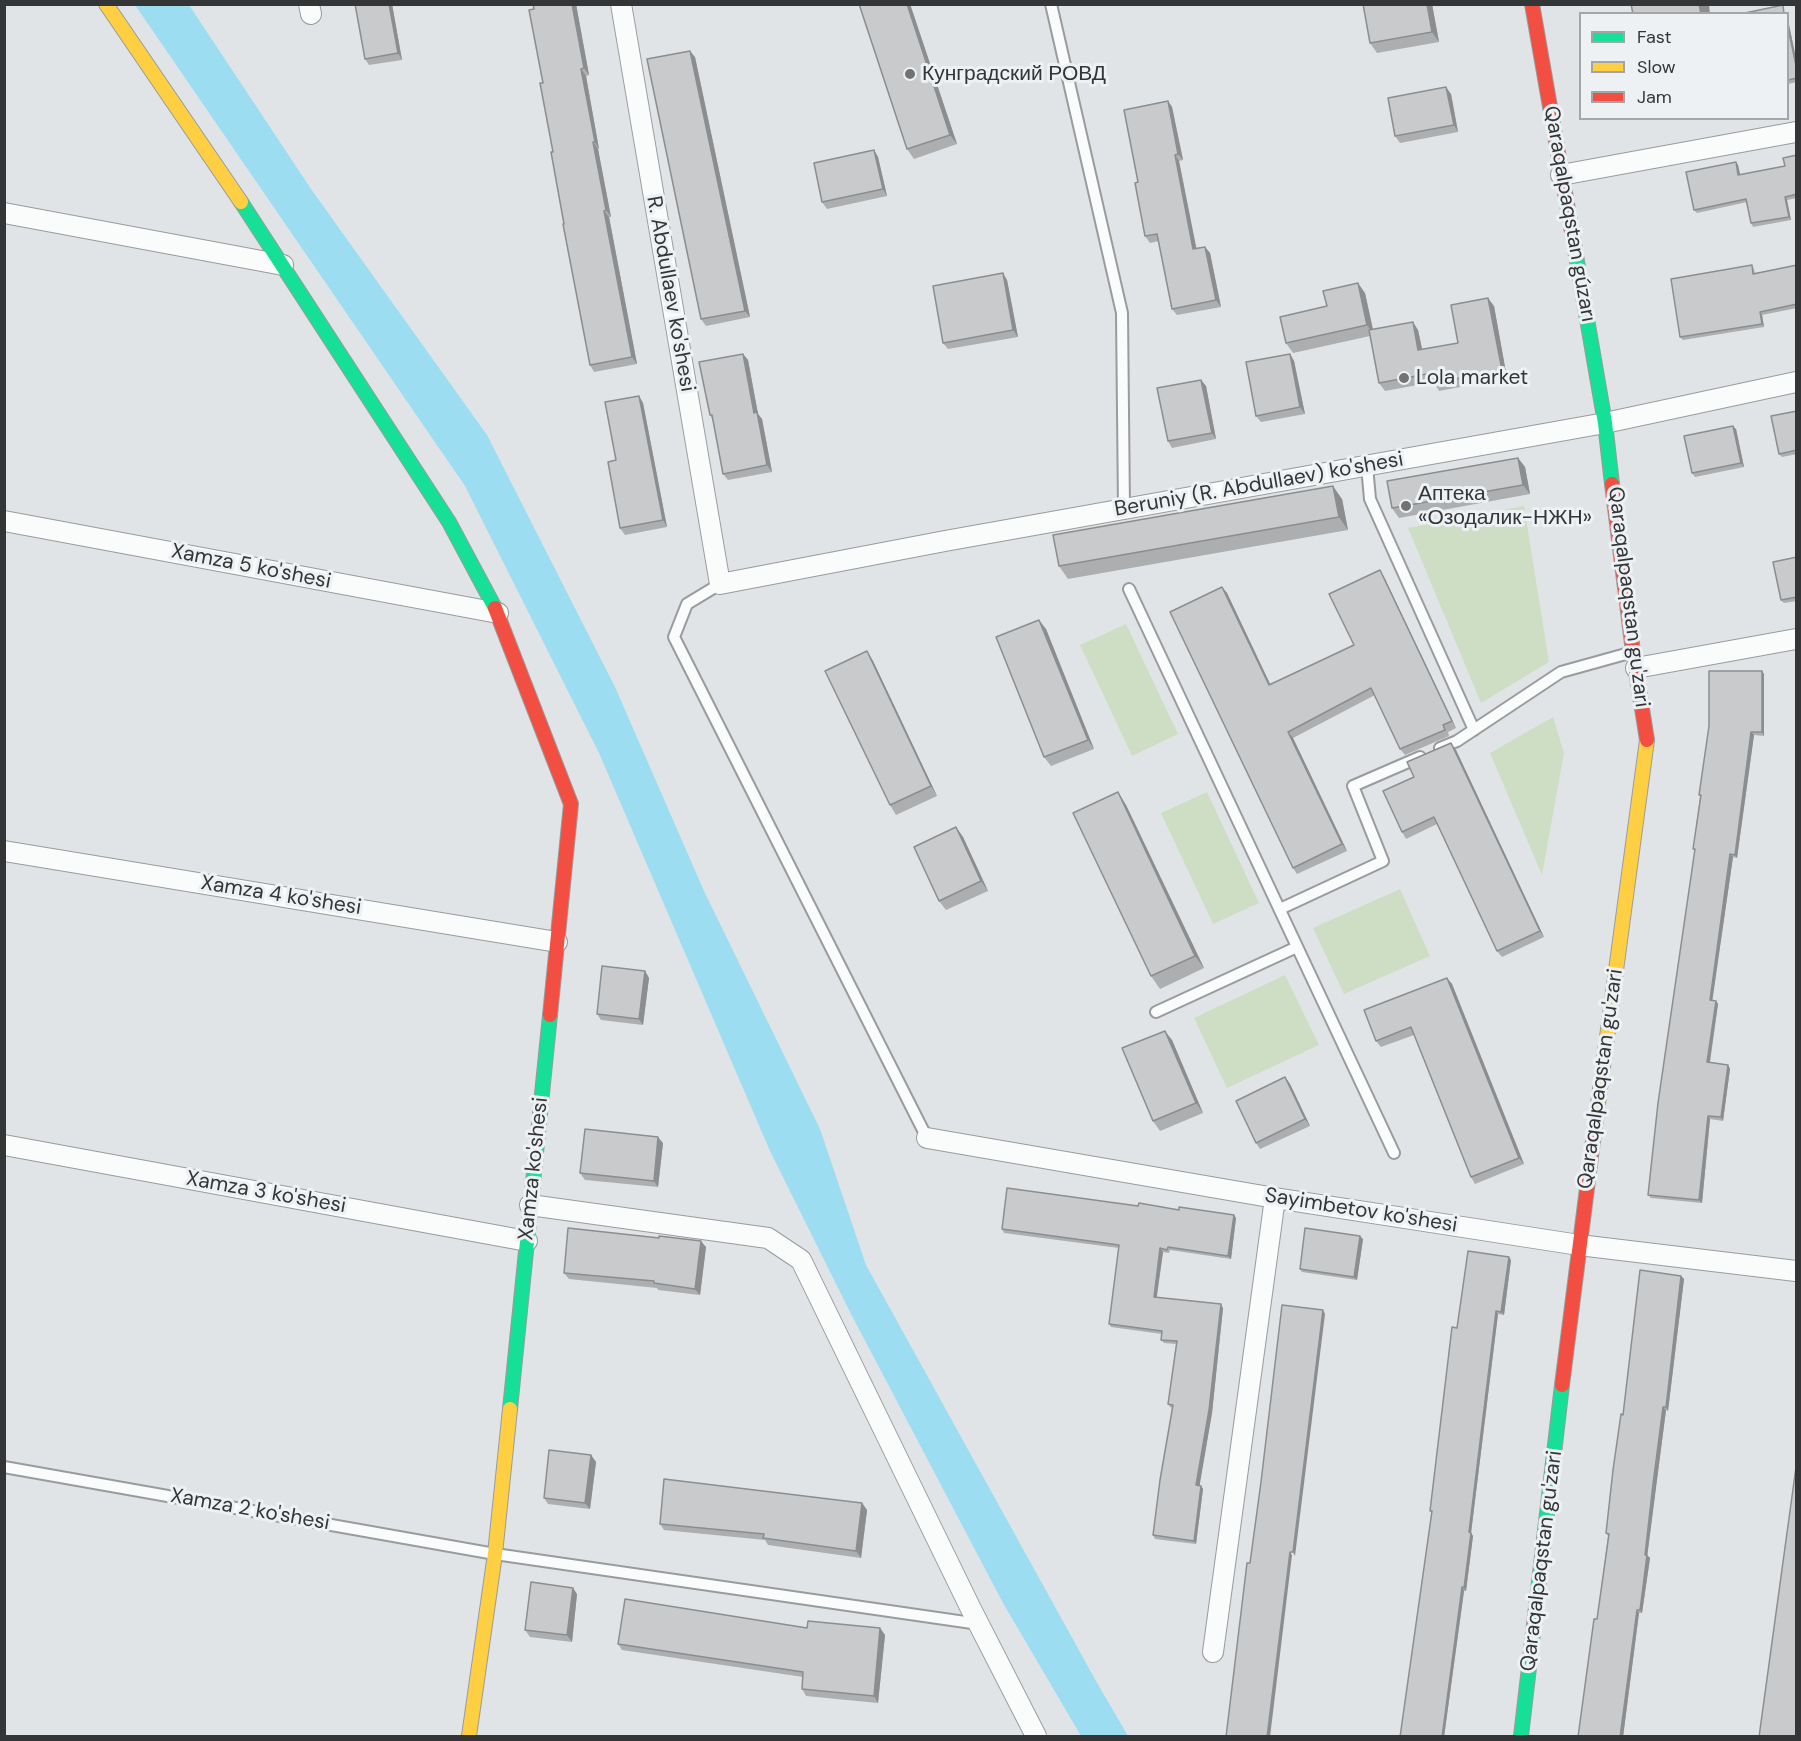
<!DOCTYPE html>
<meta charset="utf-8">
<style>
body{margin:0}
#map{position:relative;width:1801px;height:1741px;overflow:hidden;background:#e1e4e6;font-family:"DM Sans",sans-serif}
canvas{display:block}
.frame{position:absolute;inset:0;border:6px solid #333536;pointer-events:none}
.legend{position:absolute;left:1579px;top:12px;width:210px;height:108px;box-sizing:border-box;background:#eef1f4;border:2px solid #a3a6a8;margin:0;padding:8px 10px;list-style:none;font-size:18px;color:#333536}
.legend li{display:flex;align-items:center;gap:12px;height:30px}
.legend b{width:30px;border:2px solid #a3a6a8}
</style>
<div id="map">
<canvas width="1801" height="1741"></canvas>
<div class="frame"></div>
<ul class="legend">
<li><b style="height:8px;background:#16e098"></b>Fast</li>
<li><b style="height:8px;background:#ffcf43"></b>Slow</li>
<li><b style="height:8px;background:#f24e42"></b>Jam</li>
</ul>
</div>
<script>
const ctx = document.querySelector('canvas').getContext('2d');
ctx.lineJoin = 'round';
function fill(path, color) { ctx.fillStyle = color; ctx.fill(path, 'evenodd'); }
const shape = rows => new Path2D(rows.map(r => 'M' + r).join(''));
function trace(path, color, width, dash) { ctx.strokeStyle = color; ctx.lineWidth = width; ctx.lineCap = dash ? 'butt' : 'round'; ctx.setLineDash(dash || []); ctx.stroke(path); }
function label(font, color, halo, rows, align = 'center') {
  ctx.font = font + ' "DM Sans",sans-serif'; ctx.lineWidth = 6; ctx.setLineDash([]); ctx.textBaseline = 'middle'; ctx.strokeStyle = halo; ctx.fillStyle = color; for (const [text, x, y, turn = 0] of rows) {
    ctx.save(); ctx.translate(x, y); ctx.rotate((+turn || 0) * Math.PI / 180); ctx.textAlign = isNaN(turn) ? turn : align; if (halo) ctx.strokeText(text, 0, 0); ctx.fillText(text, 0, 0); ctx.restore();
  }
}
fill(shape([
 [1524,506,1549,662,1481,703,1408,528],
 [1126,624,1178,734,1132,756,1080,645],
 [1553,717,1564,753,1542,875,1490,753],
 [1207,792,1259,903,1213,924,1161,813],
 [1400,889,1430,956,1344,994,1313,928],
 [1285,975,1319,1045,1227,1088,1194,1018]
]), '#cedec4');
fill(shape([
 [135,5,189,5,311,189,487,435,615,687,704,891,820,1129,866,1265,1096,1681,1128,1736,1081,1736,1003,1603,851,1314,770,1151,599,753,465,486]
]), '#9cddf1');
const lane = shape([
 [1051,4,1122,313,1124,509],
 [1367,466,1370,499,1474,730],
 [720,584,687,604,674,637,927,1138],
 [1129,589,1394,1153],
 [1440,748,1457,741,1561,672,1633,652],
 [1280,909,1383,861,1353,786,1420,757],
 [1156,1012,1297,947],
 [4,1467,495,1554,979,1624]
]);
const street = shape([
 [309,4,311,14],
 [621,4,720,584,945,541,1605,423,1796,382],
 [1561,175,1796,132],
 [4,213,283,265],
 [4,521,498,613],
 [1636,668,1796,639],
 [4,851,557,942],
 [927,1138,1275,1198,1579,1245,1796,1271],
 [4,1145,527,1241],
 [530,1205,768,1238,801,1260,970,1607,1036,1736],
 [1213,1652,1275,1198]
]);
const fast = shape([
 [241,202,449,522,495,608],
 [1573,238,1605,423,1612,484],
 [510,1409,550,1015],
 [1521,1736,1562,1385]
]);
const slow = shape([
 [106,4,241,202],
 [1593,1141,1647,740],
 [469,1736,495,1554,510,1409]
]);
const jam = shape([
 [1532,4,1573,238],
 [1612,484,1633,652,1647,740],
 [495,608,571,804,550,1015],
 [1562,1385,1593,1141]
]);
trace(lane, '#9a9b9d', 14);
trace(street, '#9a9b9d', 22);
trace(fast, '#9a9b9d', 16);
trace(slow, '#9a9b9d', 16);
trace(jam, '#9a9b9d', 16);
trace(lane, '#fafbfb', 10);
trace(street, '#fafbfb', 20);
trace(fast, '#16e098', 14);
trace(slow, '#ffcf43', 14);
trace(jam, '#f24e42', 14);
fill(shape([
 [355,4,392,4,402,60,369,65,365,59],
 [533,4,576,4,589,75,586,76,599,149,598,149,611,217,609,217,637,364,594,372,590,365,564,224,553,152],
 [859,4,910,4,957,144,914,159,907,149],
 [1432,4,1439,42,1377,53,1370,43],
 [1788,20,1797,63,1797,82,1788,84],
 [695,57,750,317,706,326,701,319],
 [1451,94,1458,132,1400,143,1395,136],
 [1168,101,1172,107,1183,160,1179,161,1196,249,1205,247,1210,253,1221,307,1177,315,1172,309,1159,241,1150,243,1145,236,1138,182],
 [874,150,878,157,887,196,827,209,822,202],
 [1797,155,1797,198,1787,200,1791,220,1753,227,1751,223,1747,202,1697,213,1694,210,1736,162,1738,165,1740,175,1785,166],
 [1752,265,1754,269,1755,273,1797,265,1797,308,1762,315,1764,327,1683,340,1680,337],
 [1007,280,1018,337,948,349,943,343],
 [1365,293,1373,329,1418,330,1422,349,1458,343,1494,306,1507,378,1439,391,1434,382,1385,391,1379,383,1370,336,1293,353,1286,343,1327,306],
 [743,354,748,360,758,414,762,419,772,472,728,480,723,474,713,420,710,415],
 [1290,354,1294,361,1305,414,1261,422,1256,416],
 [1201,380,1206,386,1216,439,1172,448,1168,441],
 [639,396,643,403,667,527,625,535,620,528,616,460],
 [1797,411,1797,454,1782,457,1779,454],
 [1736,429,1744,467,1695,477,1692,473],
 [1518,458,1525,467,1530,494,1399,518,1392,508],
 [1342,499,1348,530,1068,579,1059,566],
 [1797,557,1797,601,1784,603,1781,600],
 [1384,577,1456,728,1448,732,1449,736,1405,755,1400,749,1375,695,1293,738,1347,851,1297,874,1293,868,1222,587,1227,593,1270,685,1354,645],
 [1046,629,1094,749,1051,766,1044,757],
 [867,651,873,661,937,796,896,815,890,805],
 [1762,671,1764,674,1764,736,1754,735,1737,858,1733,857,1712,1000,1716,1001,1718,1004,1710,1063,1728,1065,1730,1069,1723,1121,1710,1119,1702,1203,1651,1198,1648,1195,1695,851,1693,849,1700,796,1699,795],
 [1456,750,1544,937,1502,957,1497,951,1437,824,1406,839,1402,832,1414,777],
 [1118,792,1126,805,1204,968,1160,989,1151,976],
 [956,827,963,837,988,891,946,910,939,901],
 [645,971,649,978,643,1025,601,1020,597,1014],
 [1447,978,1452,984,1524,1164,1475,1184,1471,1177,1414,1035,1381,1047,1376,1041],
 [1172,1040,1203,1113,1160,1131,1153,1121],
 [1285,1077,1290,1084,1310,1126,1260,1149,1256,1143],
 [663,1143,658,1187,585,1180,580,1173],
 [1138,1206,1234,1215,1236,1218,1231,1259,1170,1250,1169,1253,1163,1252,1157,1297,1223,1308,1212,1413,1199,1486,1201,1486,1203,1489,1196,1544,1155,1539,1153,1535,1173,1408,1170,1407,1168,1404,1176,1344,1164,1343,1161,1340,1162,1334,1111,1327,1109,1324,1119,1248,1004,1233,1002,1229],
 [659,1238,706,1247,700,1295,658,1290,657,1288,569,1279,564,1273],
 [1363,1239,1357,1280,1302,1272,1300,1269],
 [1511,1260,1504,1315,1498,1314,1471,1533,1473,1536,1466,1591,1464,1591,1444,1737,1432,1513,1430,1511,1457,1328],
 [1681,1276,1684,1279,1668,1411,1666,1410,1647,1555,1650,1558,1642,1613,1639,1613,1623,1737,1578,1737,1597,1619,1608,1536,1606,1533,1623,1415],
 [591,1455,596,1462,590,1509,548,1504,544,1498],
 [862,1503,867,1510,861,1558,768,1545,765,1540,664,1530,660,1524],
 [577,1594,572,1642,530,1637,525,1630],
 [807,1628,880,1628,885,1635,878,1703,806,1696,802,1689,803,1677,622,1650,618,1644]
]), '#acaeaf');
fill(shape([
 [389,4,392,4,402,60,398,53],
 [572,4,576,4,589,75,584,68],
 [907,4,910,4,957,144,950,135],
 [1427,4,1432,4,1439,42,1432,32],
 [1699,4,1709,4,1710,14,1701,14],
 [1788,20,1797,63,1797,70,1788,28],
 [690,51,695,57,750,317,745,311],
 [581,69,586,76,599,149,595,142],
 [1446,87,1451,94,1458,132,1454,125],
 [1168,101,1172,107,1183,160,1178,154],
 [593,142,598,149,611,217,606,210],
 [874,150,878,157,887,196,883,189],
 [1175,155,1179,161,1198,256,1193,249],
 [1736,162,1738,165,1741,178,1738,175],
 [1785,197,1787,200,1791,220,1789,217],
 [604,211,609,217,637,364,632,357],
 [1205,247,1210,253,1221,307,1216,300],
 [1003,273,1007,280,1018,337,1013,330],
 [1358,283,1365,293,1374,335,1367,325],
 [1488,298,1494,306,1507,378,1502,370],
 [1760,312,1762,315,1764,327,1762,324],
 [1413,322,1418,330,1424,358,1418,350],
 [743,354,748,360,758,414,762,419,772,472,767,465,754,413],
 [1290,354,1294,361,1305,414,1300,407],
 [1201,380,1206,386,1216,439,1212,433],
 [639,396,643,403,667,527,663,520],
 [1733,426,1736,429,1744,467,1741,463],
 [1518,458,1525,467,1530,494,1523,485],
 [1333,486,1342,499,1348,530,1339,517],
 [1380,570,1384,577,1456,728,1452,721],
 [1222,587,1227,593,1274,692,1269,685],
 [1039,620,1046,629,1094,749,1088,740],
 [867,651,873,661,937,796,931,786],
 [1762,671,1764,674,1764,736,1762,732],
 [1288,732,1293,738,1347,851,1342,844],
 [1751,732,1754,735,1737,858,1735,855],
 [1451,743,1456,750,1544,937,1540,931],
 [1118,792,1126,805,1204,968,1195,956],
 [956,827,963,837,988,891,981,881],
 [1730,854,1733,857,1712,1003,1710,1000],
 [645,971,649,978,643,1025,639,1019],
 [1447,978,1452,984,1524,1164,1519,1158],
 [1716,1001,1718,1004,1709,1066,1707,1062],
 [1165,1031,1172,1040,1203,1113,1196,1103],
 [1728,1065,1730,1069,1723,1121,1721,1117],
 [1285,1077,1290,1084,1310,1126,1305,1119],
 [1708,1116,1710,1119,1702,1203,1699,1200],
 [658,1137,663,1143,658,1187,654,1181],
 [1234,1215,1236,1218,1231,1259,1228,1256],
 [1360,1236,1363,1239,1357,1280,1354,1277],
 [701,1241,706,1247,700,1295,695,1289],
 [1160,1248,1163,1252,1156,1300,1154,1297],
 [1509,1257,1511,1260,1504,1315,1501,1312],
 [1681,1276,1684,1279,1668,1411,1666,1407],
 [1221,1304,1223,1308,1212,1413,1199,1489,1196,1485],
 [1323,1310,1325,1314,1295,1556,1293,1552],
 [1496,1311,1498,1314,1471,1533,1473,1536,1466,1591,1464,1588,1469,1532],
 [1663,1407,1666,1410,1647,1558,1645,1555],
 [591,1455,596,1462,590,1509,585,1503],
 [1201,1486,1203,1489,1196,1544,1194,1541],
 [862,1503,867,1510,861,1558,856,1551],
 [1290,1552,1292,1555,1270,1737,1267,1737],
 [1647,1555,1650,1558,1642,1613,1640,1610],
 [1462,1587,1464,1591,1444,1737,1442,1737],
 [573,1588,577,1594,572,1642,567,1635],
 [1637,1610,1639,1613,1623,1737,1620,1737],
 [880,1628,885,1635,878,1703,874,1696]
]), '#8c8d8f');
const building = shape([
 [355,4,389,4,398,53,365,59,355,4],
 [533,4,572,4,584,68,581,69,595,142,593,142,606,210,604,211,632,357,590,365,563,224,564,224,551,152,553,152,540,83,543,83,529,10,534,9,533,4],
 [859,4,907,4,950,135,907,149,859,4],
 [1363,4,1427,4,1432,32,1370,43,1363,4],
 [1631,4,1699,4,1701,14,1633,14,1631,4],
 [1783,5,1784,14,1745,13,1783,5],
 [1788,28,1797,70,1797,78,1788,80,1788,28],
 [690,51,745,311,701,319,647,59,690,51],
 [1446,87,1454,125,1395,136,1388,98,1446,87],
 [1168,101,1178,154,1175,155,1193,249,1205,247,1216,300,1172,309,1157,234,1145,236,1135,183,1138,182,1124,110,1168,101],
 [874,150,883,189,822,202,814,163,874,150],
 [1797,155,1797,194,1785,197,1789,217,1751,223,1746,199,1694,210,1686,172,1736,162,1738,175,1785,166,1783,158,1797,155],
 [1752,265,1753,274,1797,265,1797,304,1760,312,1762,324,1680,337,1671,279,1752,265],
 [1003,273,1013,330,943,343,933,286,1003,273],
 [1358,283,1367,325,1286,343,1280,317,1327,306,1323,291,1358,283],
 [1488,298,1502,370,1434,383,1432,373,1379,383,1369,330,1413,322,1418,350,1458,343,1451,305,1488,298],
 [743,354,754,413,757,412,767,465,723,474,712,415,710,415,699,362,743,354],
 [1290,354,1300,407,1256,416,1246,362,1290,354],
 [1201,380,1212,433,1168,441,1157,388,1201,380],
 [639,396,663,520,620,528,608,462,616,460,605,402,639,396],
 [1797,411,1797,450,1779,454,1771,416,1797,411],
 [1733,426,1741,463,1692,473,1684,436,1733,426],
 [1518,458,1523,485,1392,508,1387,481,1518,458],
 [1333,486,1339,517,1059,566,1053,535,1333,486],
 [1797,557,1797,597,1781,600,1773,562,1797,557],
 [1380,570,1452,721,1443,725,1445,730,1400,749,1371,688,1288,732,1342,844,1293,868,1170,612,1222,587,1269,685,1354,645,1329,594,1380,570],
 [1039,620,1088,740,1044,757,996,637,1039,620],
 [867,651,931,786,890,805,825,671,867,651],
 [1709,671,1762,671,1762,732,1751,732,1735,855,1730,854,1710,1000,1716,1001,1707,1062,1728,1065,1721,1117,1708,1116,1699,1200,1648,1195,1658,1103,1695,849,1693,849,1701,795,1699,795,1709,726,1709,671],
 [1451,743,1540,931,1497,951,1434,817,1402,832,1383,791,1414,777,1407,762,1451,743],
 [1118,792,1195,956,1151,976,1073,813,1118,792],
 [956,827,981,881,939,901,914,847,956,827],
 [602,966,645,971,639,1019,597,1014,602,966],
 [1447,978,1519,1158,1471,1177,1411,1027,1376,1041,1364,1010,1447,978],
 [1165,1031,1196,1103,1153,1121,1122,1048,1165,1031],
 [1285,1077,1305,1119,1256,1143,1236,1101,1285,1077],
 [585,1129,658,1137,654,1181,580,1173,585,1129],
 [1007,1188,1138,1206,1139,1203,1179,1210,1179,1207,1234,1215,1228,1256,1168,1247,1167,1250,1160,1248,1154,1297,1221,1304,1209,1410,1196,1485,1201,1486,1194,1541,1153,1535,1160,1480,1173,1405,1168,1404,1177,1341,1161,1340,1162,1331,1109,1324,1119,1245,1002,1229,1007,1188],
 [568,1228,659,1238,659,1236,701,1241,695,1289,654,1283,654,1281,564,1273,568,1228],
 [1305,1228,1360,1236,1354,1277,1300,1269,1305,1228],
 [1468,1251,1509,1257,1501,1312,1496,1311,1469,1532,1471,1533,1464,1588,1462,1587,1442,1737,1400,1737,1432,1511,1430,1511,1452,1327,1457,1328,1468,1251],
 [1640,1270,1681,1276,1666,1407,1663,1407,1653,1484,1645,1555,1647,1555,1640,1610,1637,1610,1620,1737,1578,1737,1594,1619,1597,1619,1609,1534,1606,1533,1613,1470,1621,1414,1623,1415,1640,1270],
 [1282,1305,1323,1310,1293,1552,1290,1552,1267,1737,1226,1737,1247,1563,1250,1563,1261,1482,1282,1305],
 [549,1450,591,1455,585,1503,544,1498,549,1450],
 [1797,1460,1797,1737,1759,1737,1797,1460],
 [664,1479,862,1503,856,1551,763,1538,764,1534,660,1524,664,1479],
 [531,1582,573,1588,567,1635,525,1630,531,1582],
 [625,1599,807,1628,808,1621,880,1628,874,1696,802,1689,803,1672,618,1644,625,1599]
]);
fill(building, '#c8cacc');
trace(building, '#8c8d8f', 1.5);
for (const [x, y, r, color] of [
 [910,74,6,"#707274"],
 [1404,378,6,"#707274"],
 [1406,506,6,"#707274"]
]) { const dot = new Path2D(); dot.arc(x, y, r, 0, 2 * Math.PI); ctx.fillStyle = color; ctx.fill(dot); trace(dot, '#eef1f4', 2); }
label('21px', '#333536', '#eef1f4', [
 ["Кунградский РОВД",922,74],
 ["Lola market",1416,378],
 ["Аптека",1418,494],
 ["«Озодалик-НЖН»",1418,518]
], 'left');
label('21px', '#333536', '#eef1f4', [
 ["Qaraqalpaqstan gúzarı",1569,214,80],
 ["R. Abdullaev ko'shesi",670,294,80],
 ["Beruniy (R. Abdullaev) ko'shesi",1259,485,-10],
 ["Xamza 5 ko'shesi",251,567,11],
 ["Qaraqalpaqstan gu'zari",1628,597,83],
 ["Xamza 4 ko'shesi",281,896,9],
 ["Qaraqalpaqstan gu'zari",1601,1079,-82],
 ["Xamza ko'shesi",534,1169,-84],
 ["Xamza 3 ko'shesi",266,1193,10],
 ["Sayimbetov ko'shesi",1361,1211,9],
 ["Xamza 2 ko'shesi",250,1510,10],
 ["Qaraqalpaqstan gu'zari",1542,1561,-83]
]);
</script>
